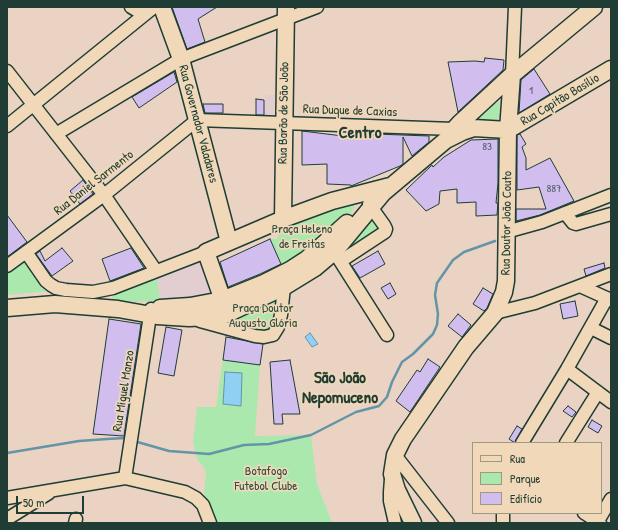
<!DOCTYPE html>
<meta charset="utf-8">
<style>
body{margin:0}
#map{position:relative;width:618px;height:530px;overflow:hidden;background:#ead3c3;font-family:"Patrick Hand",sans-serif}
canvas{display:block}
.frame{position:absolute;inset:0;border:8px solid #1f3d34;pointer-events:none}
.legend{position:absolute;left:472px;top:442px;width:130px;height:72px;box-sizing:border-box;background:#f0d8b8;border:1px solid #9c9a83;margin:0;padding:5px 7px;list-style:none;font-size:12px;color:#1f3d34}
.legend li{display:flex;align-items:center;gap:8px;height:20px}
.legend b{width:20px;border:1px solid #9c9a83}
.scale{position:absolute;left:16px;top:496px;width:68px;height:18px;box-sizing:border-box;border:2px solid #1f3d34;border-top:0;padding-left:5px;font-size:12px;line-height:14px;white-space:nowrap;color:#1f3d34;-webkit-text-stroke:3px #f0d8b8;paint-order:stroke}
</style>
<div id="map">
<canvas width="618" height="530"></canvas>
<div class="frame"></div>
<ul class="legend">
<li><b style="height:5px;background:#f0d8b8"></b>Rua</li>
<li><b style="height:11px;background:#abe8ae"></b>Parque</li>
<li><b style="height:11px;background:#d1beef"></b>Edifício</li>
</ul>
<div class="scale">50 m</div>
</div>
<script>
const ctx = document.querySelector('canvas').getContext('2d');
ctx.lineJoin = 'round';
function fill(path, color) { ctx.fillStyle = color; ctx.fill(path, 'evenodd'); }
const shape = rows => new Path2D(rows.map(r => 'M' + r).join(''));
function trace(path, color, width, dash) { ctx.strokeStyle = color; ctx.lineWidth = width; ctx.lineCap = dash ? 'butt' : 'round'; ctx.setLineDash(dash || []); ctx.stroke(path); }
function label(font, color, halo, rows, align = 'center') {
  ctx.font = font + ' "Patrick Hand",sans-serif'; ctx.lineWidth = 3.5; ctx.setLineDash([]); ctx.textBaseline = 'middle'; ctx.strokeStyle = halo; ctx.fillStyle = color; for (const [text, x, y, turn = 0] of rows) {
    ctx.save(); ctx.translate(x, y); ctx.rotate((+turn || 0) * Math.PI / 180); ctx.textAlign = isNaN(turn) ? turn : align; if (halo) ctx.strokeText(text, 0, 0); ctx.fillText(text, 0, 0); ctx.restore();
  }
}
fill(shape([
 [265,95,274,95,273,117,264,116],
 [204,259,213,292,183,301,160,301,157,278]
]), '#e2cdd0');
fill(shape([
 [500,102,499,117,496,123,473,123,486,107],
 [356,200,354,208,340,229,313,252,282,265,270,239,277,239,279,232,284,226],
 [371,211,384,229,341,258,339,249],
 [26,254,50,291,7,295,7,270],
 [157,278,160,301,113,302,112,295],
 [269,296,279,301,271,331,257,332,227,324,227,322],
 [226,337,263,343,260,365,255,436,311,435,317,484,332,523,217,523,204,493,206,474,204,467,198,461,193,443,197,407,216,407]
]), '#abe8ae');
const water = shape([
 [310,333,318,344,312,347,305,337,310,333],
 [225,372,242,373,241,406,223,404,225,372]
]);
fill(water, '#90d0f2');
trace(water, '#6395a6', 1);
trace(shape([
 [134,441,169,451,209,454,244,445,269,444,311,435,356,412,379,406,387,397,392,382,402,362,413,354,433,334,437,325,438,314,435,295,437,283,453,260,464,252,495,241],
 [7,453,79,441,107,439,124,438,128,439]
]), '#6395a6', 2.5);
const building = shape([
 [172,7,217,7,198,19,205,42,187,49,172,7],
 [485,58,504,60,503,70,458,112,448,62,475,61,484,62,485,58],
 [534,69,550,94,519,113,521,80,534,69],
 [174,72,177,82,139,108,132,97,174,72],
 [256,99,264,100,264,115,256,115,256,99],
 [203,104,223,104,223,113,205,113,203,104],
 [302,131,351,137,351,136,375,135,375,134,429,136,429,142,412,156,403,137,403,164,400,166,351,186,351,185,327,184,327,164,302,165,302,131],
 [520,134,526,144,522,147,526,158,526,170,550,158,574,201,540,215,516,221,516,209,546,209,539,187,517,190,517,135,520,134],
 [498,139,498,183,496,203,498,203,497,215,476,216,476,202,457,203,457,189,440,191,439,204,426,211,406,190,432,165,433,167,444,157,471,140,498,139],
 [83,180,93,194,80,204,70,191,83,180],
 [7,215,27,242,7,257,7,215],
 [270,239,281,264,260,274,228,287,220,262,270,239],
 [62,248,73,261,52,276,36,254,40,251,45,261,62,248],
 [131,248,144,268,110,281,102,259,131,248],
 [378,251,385,264,360,278,352,266,378,251],
 [604,263,605,268,586,276,584,269,604,263],
 [390,283,396,294,388,299,381,288,390,283],
 [483,288,493,294,487,308,484,311,473,304,483,288],
 [575,301,578,316,563,319,560,304,575,301],
 [458,314,471,325,462,337,448,326,458,314],
 [109,319,141,324,124,436,93,434,109,319],
 [166,327,182,330,174,376,158,373,166,327],
 [226,337,263,344,260,365,223,360,226,337],
 [428,359,440,367,410,412,396,401,417,370,420,372,428,359],
 [290,360,300,414,282,414,283,424,274,424,270,362,290,360],
 [568,406,576,412,572,417,563,411,568,406],
 [592,420,602,426,598,433,588,427,592,420],
 [517,426,522,429,515,443,509,439,517,426]
]);
fill(building, '#d1beef');
trace(building, '#1f3d34', 1);
const minor = shape([
 [131,7,144,15],
 [7,71,104,195,156,271],
 [512,75,515,7],
 [7,126,154,7],
 [56,134,181,59,317,7],
 [565,213,573,223,576,224,611,214],
 [506,232,542,222,611,195],
 [330,245,387,335],
 [26,252,46,281,51,285,56,288,66,290,93,292,113,288,206,252],
 [341,261,385,232,386,229,384,225,369,204],
 [7,266,104,195,197,120,454,129],
 [580,286,611,300],
 [495,313,535,303,611,274],
 [200,321,255,336,264,337,273,335,278,327,281,315,284,287],
 [591,328,611,338],
 [567,369,611,402],
 [522,443,567,369,607,298],
 [566,443,598,392],
 [395,455,448,523],
 [125,478,151,309],
 [391,479,390,492,390,501,395,523],
 [7,498,125,478,185,492,196,498,203,505,210,523],
 [503,513,503,523],
 [584,513,600,523],
 [7,519,49,493],
 [598,521,611,499],
 [75,523,76,519]
]);
const major = shape([
 [162,7,181,59,229,242],
 [508,130,611,69],
 [450,134,460,123,512,75,594,7],
 [283,219,286,7],
 [7,308,55,304,118,309,157,316,189,318,210,317,227,314,284,287,315,268,335,251,383,193,446,140,462,132,474,128,508,130],
 [160,308,190,306,222,300,264,283,290,270,307,259,347,223],
 [226,309,206,252,283,219,332,201,390,186],
 [413,523,397,490,392,474,395,455,403,439,466,347,495,313,504,292,506,281,508,130,512,75]
]);
trace(minor, '#1f3d34', 15);
trace(major, '#1f3d34', 19);
trace(minor, '#f0d8b8', 12);
trace(major, '#f0d8b8', 16);
label('11px', '#4c5d63', null, [
 ["1",531,91],
 ["83",487,147],
 ["887",554,189]
]);
label('13px', '#1f3d34', '#f0d8b8', [
 ["Rua Capitão Basílio",560,100,-31],
 ["Rua Duque de Caxias",350,111,2],
 ["Rua Barão de São João",284,113,-89],
 ["Rua Governador Valadares",198,124,75],
 ["Rua Daniel Sarmento",94,183,-38],
 ["Rua Doutor João Couto",507,223,-89],
 ["Rua Miguel Manzo",124,391,-81]
]);
label('13px', '#2d4e40', '#f0d8b8', [
 ["Praça Heleno",302,230],
 ["de Freitas",302,245],
 ["Praça Doutor",263,309],
 ["Augusto Glória",263,324],
 ["Botafogo",266,472],
 ["Futebol Clube",266,487]
]);
label('bold 17px', '#1f3d34', '#f0d8b8', [
 ["Centro",360,133],
 ["São João",340,378],
 ["Nepomuceno",340,398]
]);
</script>
